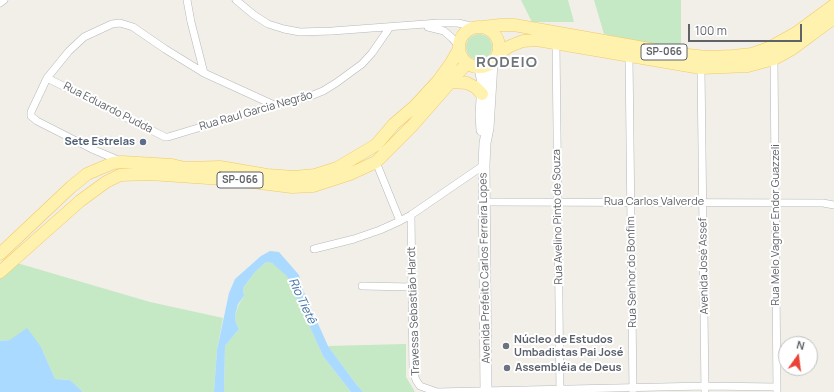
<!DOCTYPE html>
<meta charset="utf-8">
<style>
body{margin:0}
#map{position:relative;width:834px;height:392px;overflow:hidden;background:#f1efe8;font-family:Manrope,sans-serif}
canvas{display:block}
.north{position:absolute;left:778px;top:336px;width:40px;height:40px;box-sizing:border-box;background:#fff;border:1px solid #bfc1c3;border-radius:50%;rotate:14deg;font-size:11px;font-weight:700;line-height:16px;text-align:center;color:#5f6368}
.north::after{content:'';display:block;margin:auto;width:14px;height:18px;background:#ea4335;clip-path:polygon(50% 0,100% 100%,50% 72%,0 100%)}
.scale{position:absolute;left:688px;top:24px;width:114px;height:18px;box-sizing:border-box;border:2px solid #5f6368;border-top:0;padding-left:5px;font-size:12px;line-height:14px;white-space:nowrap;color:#5f6368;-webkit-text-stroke:3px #fff;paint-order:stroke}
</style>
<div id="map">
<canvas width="834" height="392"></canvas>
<div class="north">N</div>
<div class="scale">100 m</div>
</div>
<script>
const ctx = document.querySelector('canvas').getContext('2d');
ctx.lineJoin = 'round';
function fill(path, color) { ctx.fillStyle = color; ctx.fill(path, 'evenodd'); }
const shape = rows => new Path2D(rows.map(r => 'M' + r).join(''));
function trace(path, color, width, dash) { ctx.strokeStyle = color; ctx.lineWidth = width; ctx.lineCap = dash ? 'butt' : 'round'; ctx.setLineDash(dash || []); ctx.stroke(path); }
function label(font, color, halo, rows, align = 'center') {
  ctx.font = font + ' Manrope,sans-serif'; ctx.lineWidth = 4; ctx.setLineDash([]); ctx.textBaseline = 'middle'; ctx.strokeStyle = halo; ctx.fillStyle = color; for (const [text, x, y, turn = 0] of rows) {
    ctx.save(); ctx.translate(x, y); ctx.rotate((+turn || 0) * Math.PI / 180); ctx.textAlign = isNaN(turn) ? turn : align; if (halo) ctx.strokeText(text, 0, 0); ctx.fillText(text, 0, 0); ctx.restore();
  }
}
fill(shape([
 [521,0,568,0,574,22,532,22],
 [594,0,681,0,681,51,604,34],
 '466 47a13 13 0 1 1 26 0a13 13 0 1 1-26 0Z',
 [266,262,272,263,287,275,323,356,351,392,224,392,225,346,239,329,236,323,235,316,239,304,244,296,243,288,255,272],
 [17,263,150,302,223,318,217,350,214,392,83,392,70,380,55,379,41,347,10,340,0,341,0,279],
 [406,344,406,377,415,392,363,392,356,384,328,346]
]), '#c5e8c5');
fill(shape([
 [270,251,279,252,299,275,303,290,328,346,356,384,363,392,351,392,323,356,287,276,272,263,266,262,255,272,243,288,244,296,238,304,235,316,236,323,239,329,225,346,224,392,214,392,217,350,229,293,235,279,261,256],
 [27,328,41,347,55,379,70,380,83,392,0,392,0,341,10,340]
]), '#aadaff');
const street = shape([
 [187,0,191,22,204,73],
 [236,0,254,15,268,24,284,29,300,32,332,31,439,23,458,23,475,27],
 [0,3,4,0],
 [428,27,444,31,452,38,459,46],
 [556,43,560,392],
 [629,56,633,392],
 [774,59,777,392],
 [701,68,705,392],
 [47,78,165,137,168,137,274,105,308,97,323,91,336,83,362,64,372,53,390,27],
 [118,160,92,149,37,121,31,116,31,112,47,78,69,51,84,37,112,24,120,23,133,27,165,49,204,73,274,105],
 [376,162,400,221],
 [484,202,823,203,834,205],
 [411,215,413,371,416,380,420,386,437,392,705,386,777,387],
 [314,249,354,239,380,230,400,221,411,215,484,165],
 [362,286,413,287]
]);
const secondary = shape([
 [480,68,483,83,481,115,482,130],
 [486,392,484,165,485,143,488,128,492,63]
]);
const primary = shape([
 '459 47a20 20 0 1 1 40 0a20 20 0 1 1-40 0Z',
 [483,27,500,25,514,25,678,54,707,57,733,56,752,54,769,48,796,33,834,5],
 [499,53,510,46,523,41,537,40,701,68,748,66,774,59,792,49,834,18],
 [450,82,467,83,475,87,482,94],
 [0,254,71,187,87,174,113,163,122,162,172,165,185,168,220,167,267,175,294,177,315,175,337,168,376,145,394,124,415,106,438,81,451,63,459,49],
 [0,272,80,201,106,182,120,175,150,174,237,180,292,187,313,186,350,174,376,162,412,126,467,63]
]);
trace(street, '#b5b8bc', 8);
trace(secondary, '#b6babf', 12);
trace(primary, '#f2c960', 13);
trace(street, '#fff', 7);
trace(secondary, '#fff', 11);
trace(primary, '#fff2af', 12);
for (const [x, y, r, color] of [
 [143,142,4,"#5c6f8a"],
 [506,346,4,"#6b7280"],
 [507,368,4,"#6b7280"]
]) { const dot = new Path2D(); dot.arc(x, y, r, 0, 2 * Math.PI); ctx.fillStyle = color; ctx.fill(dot); trace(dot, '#fff', 1.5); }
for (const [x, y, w] of [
 [664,52,46],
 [240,180,46]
]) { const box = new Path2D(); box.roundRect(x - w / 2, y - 8, w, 16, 3); ctx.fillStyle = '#fff'; ctx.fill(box); trace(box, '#5f6368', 1); }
label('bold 10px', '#5f6368', null, [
 ["SP-066",664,52],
 ["SP-066",240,180]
]);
label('11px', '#5f6368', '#fff', [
 ["Rua Eduardo Pudda",108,108,27],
 ["Rua Raul Garcia Negrão",256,111,-16],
 ["Rua Carlos Valverde",654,202],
 ["Rua Avelino Pinto de Souza",558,217,-91],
 ["Rua Melo Vagner Endor Guazzeli",776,225,-90],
 ["Avenida José Assef",704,266,-91],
 ["Avenida Prefeito Carlos Ferreira Lopes",485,268,-91],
 ["Rua Senhor do Bonfim",632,272,-91],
 ["Travessa Sebastião Hardt",414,311,-92]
]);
label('bold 11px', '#4e5e75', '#fff', [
 ["Sete Estrelas",135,142]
], 'right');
label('bold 11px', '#5b616d', '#fff', [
 ["Núcleo de Estudos",514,340],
 ["Umbadistas Pai José",514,353],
 ["Assembléia de Deus",515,368]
], 'left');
label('italic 12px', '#4174aa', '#fff', [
 ["Rio Tietê",302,301,65]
]);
ctx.letterSpacing = '1px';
label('bold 15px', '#70757a', '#fff', [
 ["RODEIO",507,63]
]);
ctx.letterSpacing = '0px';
</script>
